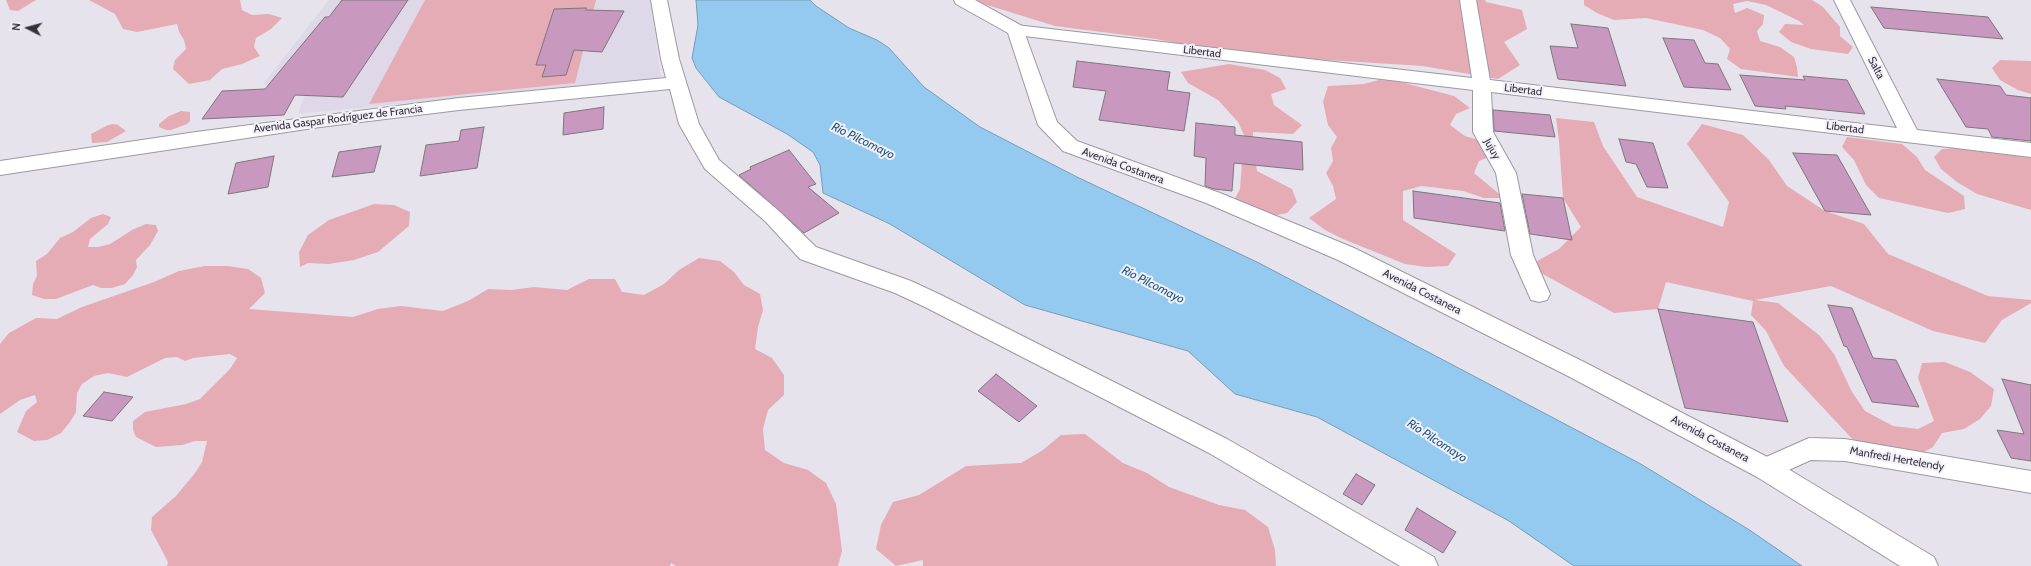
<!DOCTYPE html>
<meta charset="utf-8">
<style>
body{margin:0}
#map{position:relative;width:2031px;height:566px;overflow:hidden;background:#e6e3ec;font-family:Cabin,sans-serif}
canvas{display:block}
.north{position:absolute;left:8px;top:8px;width:40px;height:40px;-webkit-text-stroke:3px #f3f0fa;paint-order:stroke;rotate:276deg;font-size:11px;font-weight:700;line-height:16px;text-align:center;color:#333236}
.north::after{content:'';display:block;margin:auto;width:14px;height:18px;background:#333236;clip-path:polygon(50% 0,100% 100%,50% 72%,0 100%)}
</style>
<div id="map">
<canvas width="2031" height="566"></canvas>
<div class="north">N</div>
</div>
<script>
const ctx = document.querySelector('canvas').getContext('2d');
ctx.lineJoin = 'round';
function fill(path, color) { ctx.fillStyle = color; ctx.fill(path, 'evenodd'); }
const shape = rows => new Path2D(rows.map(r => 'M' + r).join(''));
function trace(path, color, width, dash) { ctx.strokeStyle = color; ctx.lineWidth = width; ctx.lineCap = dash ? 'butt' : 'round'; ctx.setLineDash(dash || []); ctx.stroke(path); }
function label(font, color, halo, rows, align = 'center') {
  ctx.font = font + ' Cabin,sans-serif'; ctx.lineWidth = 4; ctx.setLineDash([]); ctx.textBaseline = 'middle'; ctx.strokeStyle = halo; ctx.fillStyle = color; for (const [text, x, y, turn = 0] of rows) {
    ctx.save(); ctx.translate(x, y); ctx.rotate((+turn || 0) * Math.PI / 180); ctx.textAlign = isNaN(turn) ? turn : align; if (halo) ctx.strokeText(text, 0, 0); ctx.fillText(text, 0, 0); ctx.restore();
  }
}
fill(shape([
 [329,0,650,0,661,78,298,114,308,87,263,84]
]), '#ded8e8');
fill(shape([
 [6,0,36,0,18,11,10,10],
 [89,0,240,0,242,10,252,15,269,14,282,18,271,29,256,38,254,47,260,56,242,64,222,69,210,80,189,84,173,69,175,60,186,49,184,40,179,32,177,24,137,32,123,29,115,14],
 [425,0,596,0,575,83,369,104],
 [971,0,1485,0,1486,2,1522,10,1527,29,1504,42,1520,65,1498,79,1423,66,1231,54,1156,39,1055,26],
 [1584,0,1812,0,1823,7,1840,27,1840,36,1853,47,1848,54,1811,49,1791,42,1779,32,1785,24,1804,25,1799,21,1766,5,1747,1,1733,4,1735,13,1747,8,1764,15,1763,24,1757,31,1760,41,1780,47,1794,57,1797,67,1798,77,1741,69,1727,59,1730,49,1720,38,1703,30,1646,18,1614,20,1597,13,1584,5],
 [2000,60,2031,61,2031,94,2018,90,2000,80,1992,68],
 [1229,64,1265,70,1280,78,1286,89,1271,94,1274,105,1302,125,1293,134,1253,132,1253,145,1257,171,1292,189,1297,202,1287,213,1268,217,1233,202,1240,189,1244,135,1238,122,1218,100,1188,83,1181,72],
 [1379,80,1397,81,1454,96,1470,108,1456,114,1450,125,1465,136,1485,142,1494,155,1479,161,1474,173,1504,198,1484,198,1463,191,1422,186,1403,191,1403,220,1456,254,1448,266,1426,267,1405,264,1343,239,1325,230,1309,218,1336,199,1333,186,1326,173,1333,161,1331,148,1337,137,1328,125,1323,102,1328,86,1364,84],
 [181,111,190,112,190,121,187,124,171,130,166,130,159,127,159,124,169,116],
 [1556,118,1594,122,1603,146,1637,197,1723,227,1729,202,1687,144,1702,124,1743,135,1769,160,1787,186,1825,211,1864,224,1888,254,1988,296,2031,300,2031,303,2002,320,1985,343,1933,331,1831,286,1755,300,1778,303,1819,335,1834,354,1852,392,1865,411,1893,426,1918,429,1934,421,1918,378,1922,363,1945,362,1970,372,1994,389,1991,406,1980,419,1964,429,1942,433,1933,447,1915,457,1857,444,1784,366,1766,331,1751,315,1753,301,1666,282,1658,309,1614,313,1528,266,1559,249,1581,227,1563,198,1559,141],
 [114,124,118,125,126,131,107,142,92,143,91,134,108,125],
 [1847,137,1902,144,1917,157,1925,170,1964,196,1965,209,1948,213,1879,198,1866,185,1854,160,1842,147],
 [1961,148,2031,156,2031,210,1977,194,1957,182,1941,169,1934,157,1942,149],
 [374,204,394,205,410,212,409,226,378,252,354,260,329,264,308,263,300,267,299,252,308,235,329,220],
 [103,214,111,217,108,224,90,239,88,247,98,247,110,244,132,230,146,224,156,225,158,231,150,245,136,260,137,267,133,275,125,284,112,288,101,288,93,285,56,299,44,299,32,295,33,284,37,276,36,261,47,254,60,238,73,232,91,218],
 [699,258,720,261,734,272,744,285,760,294,763,310,758,327,755,349,772,358,784,375,784,395,768,410,763,429,765,450,784,463,808,470,826,483,836,504,842,551,838,566,676,566,671,563,670,566,167,566,168,562,151,530,152,517,176,496,195,473,202,462,207,441,195,441,182,445,156,447,136,437,133,430,133,421,145,412,186,404,200,399,230,369,237,358,230,354,193,358,185,361,177,357,165,358,127,377,108,373,94,376,82,384,77,393,76,412,70,422,61,433,47,440,34,441,17,432,26,411,37,402,35,395,20,400,0,414,0,344,9,333,36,318,57,319,82,307,154,282,179,271,205,266,227,266,248,269,261,278,265,293,249,309,353,317,378,309,401,306,443,311,468,301,488,289,511,290,534,287,567,290,589,279,615,279,622,292,644,295,664,284,679,270],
 [1085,434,1123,463,1147,473,1169,487,1219,505,1245,510,1268,527,1275,550,1276,566,923,566,923,560,896,566,876,549,881,525,893,502,919,495,966,466,1021,463,1043,450,1061,435]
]), '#e5acb6');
const water = shape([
 [696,0,810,0,816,6,849,28,877,40,889,48,924,87,980,127,1077,177,1259,263,1639,463,1748,529,1802,566,1574,566,1509,521,1317,417,1235,394,1188,351,1025,305,890,224,823,193,820,165,813,152,787,134,719,97,696,68,692,58,698,25,696,0]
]);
fill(water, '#94caef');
trace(water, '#779cb8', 1);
const building = shape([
 [342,0,408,0,343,97,295,95,284,115,202,119,222,91,265,89,325,17,329,17,342,0],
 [1871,7,1988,17,2003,39,1884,28,1871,7],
 [586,8,586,10,624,11,602,52,574,50,566,75,542,77,546,65,536,65,554,9,586,8],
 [1571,24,1608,28,1626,86,1558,79,1550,46,1578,48,1571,24],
 [1663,38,1694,40,1705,63,1718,64,1731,90,1684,87,1663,38],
 [1077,61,1170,72,1167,90,1190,93,1184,131,1099,120,1106,91,1073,87,1077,61],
 [1740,75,1805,80,1803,76,1847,80,1865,114,1785,106,1786,109,1755,106,1740,75],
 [1937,79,2000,86,2006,95,2031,98,2031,141,1992,137,1988,129,1966,127,1937,79],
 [604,107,603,129,563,135,564,113,604,107],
 [1493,110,1550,115,1555,137,1494,131,1493,110],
 [1196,123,1235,127,1235,135,1302,142,1303,170,1234,163,1232,191,1214,189,1205,186,1206,158,1194,156,1196,123],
 [484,127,477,168,420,176,426,145,459,141,461,130,484,127],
 [1619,139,1653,143,1668,188,1647,187,1636,164,1626,162,1619,139],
 [381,146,374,172,332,177,339,152,381,146],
 [789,150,816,184,808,187,839,213,804,233,739,175,751,169,750,167,789,150],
 [1793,153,1837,155,1871,215,1825,211,1793,153],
 [274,156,268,187,228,194,236,163,274,156],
 [1413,191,1500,203,1505,231,1414,218,1413,191],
 [1522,194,1563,198,1572,240,1530,234,1522,194],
 [1828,305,1852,308,1873,358,1896,360,1919,407,1872,402,1847,347,1844,346,1828,305],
 [1658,309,1753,322,1788,422,1685,408,1658,309],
 [996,374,1037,406,1019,422,978,391,996,374],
 [2002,379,2031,385,2031,461,2011,458,1997,430,2024,434,2002,379],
 [104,392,133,397,112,421,83,416,104,392],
 [1356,474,1375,485,1362,505,1343,494,1356,474],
 [1417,508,1456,532,1443,553,1405,530,1417,508]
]);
fill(building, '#c998be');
trace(building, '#7e767c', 1);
const minor = shape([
 [651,0,667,0,679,59,699,124,719,160,780,212,816,247,911,281,941,295,1227,439,1434,557,1438,566,1400,566,1209,453,925,307,895,293,800,259,766,222,705,169,679,124,670,89,459,110,320,127,0,175,0,161,196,132,459,98,666,78,661,59,651,0],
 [1460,0,1476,0,1490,80,1897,128,1834,0,1850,0,1917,130,2031,143,2031,157,1491,92,1493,132,1516,173,1533,255,1550,294,1547,300,1539,302,1531,300,1511,255,1496,173,1473,132,1473,90,1016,35,1010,34,1007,30,1010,26,1016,25,1472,78,1460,0],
 [1809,438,1845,439,2031,471,2031,493,1845,461,1811,460,1766,480,1757,477,1753,469,1757,461,1809,438]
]);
const tertiary = shape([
 [954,0,975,0,1022,26,1057,122,1077,141,1220,193,1354,248,1586,363,1775,461,1934,557,1938,566,1900,566,1757,477,1570,377,1338,260,1206,203,1063,151,1038,125,1008,33,956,4,954,0]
]);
trace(minor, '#9c99a2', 2);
trace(tertiary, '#9c99a2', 2);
fill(minor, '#fff');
fill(tertiary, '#fff');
label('11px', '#333236', '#f3f0fa', [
 ["Libertad",1202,52,7],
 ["Salta",1876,68,63],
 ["Libertad",1523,90,7],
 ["Avenida Gaspar Rodríguez de Francia",338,119,-7],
 ["Libertad",1845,128,7],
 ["Jujuy",1492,149,61],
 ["Avenida Costanera",1123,166,20],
 ["Avenida Costanera",1422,292,27],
 ["Avenida Costanera",1710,439,28],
 ["Manfredi Hertelendy",1897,459,10]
]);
label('italic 12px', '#1a587d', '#f3f0fa', [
 ["Río Pilcomayo",863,141,26],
 ["Río Pilcomayo",1153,285,27],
 ["Río Pilcomayo",1437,441,33]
]);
</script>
